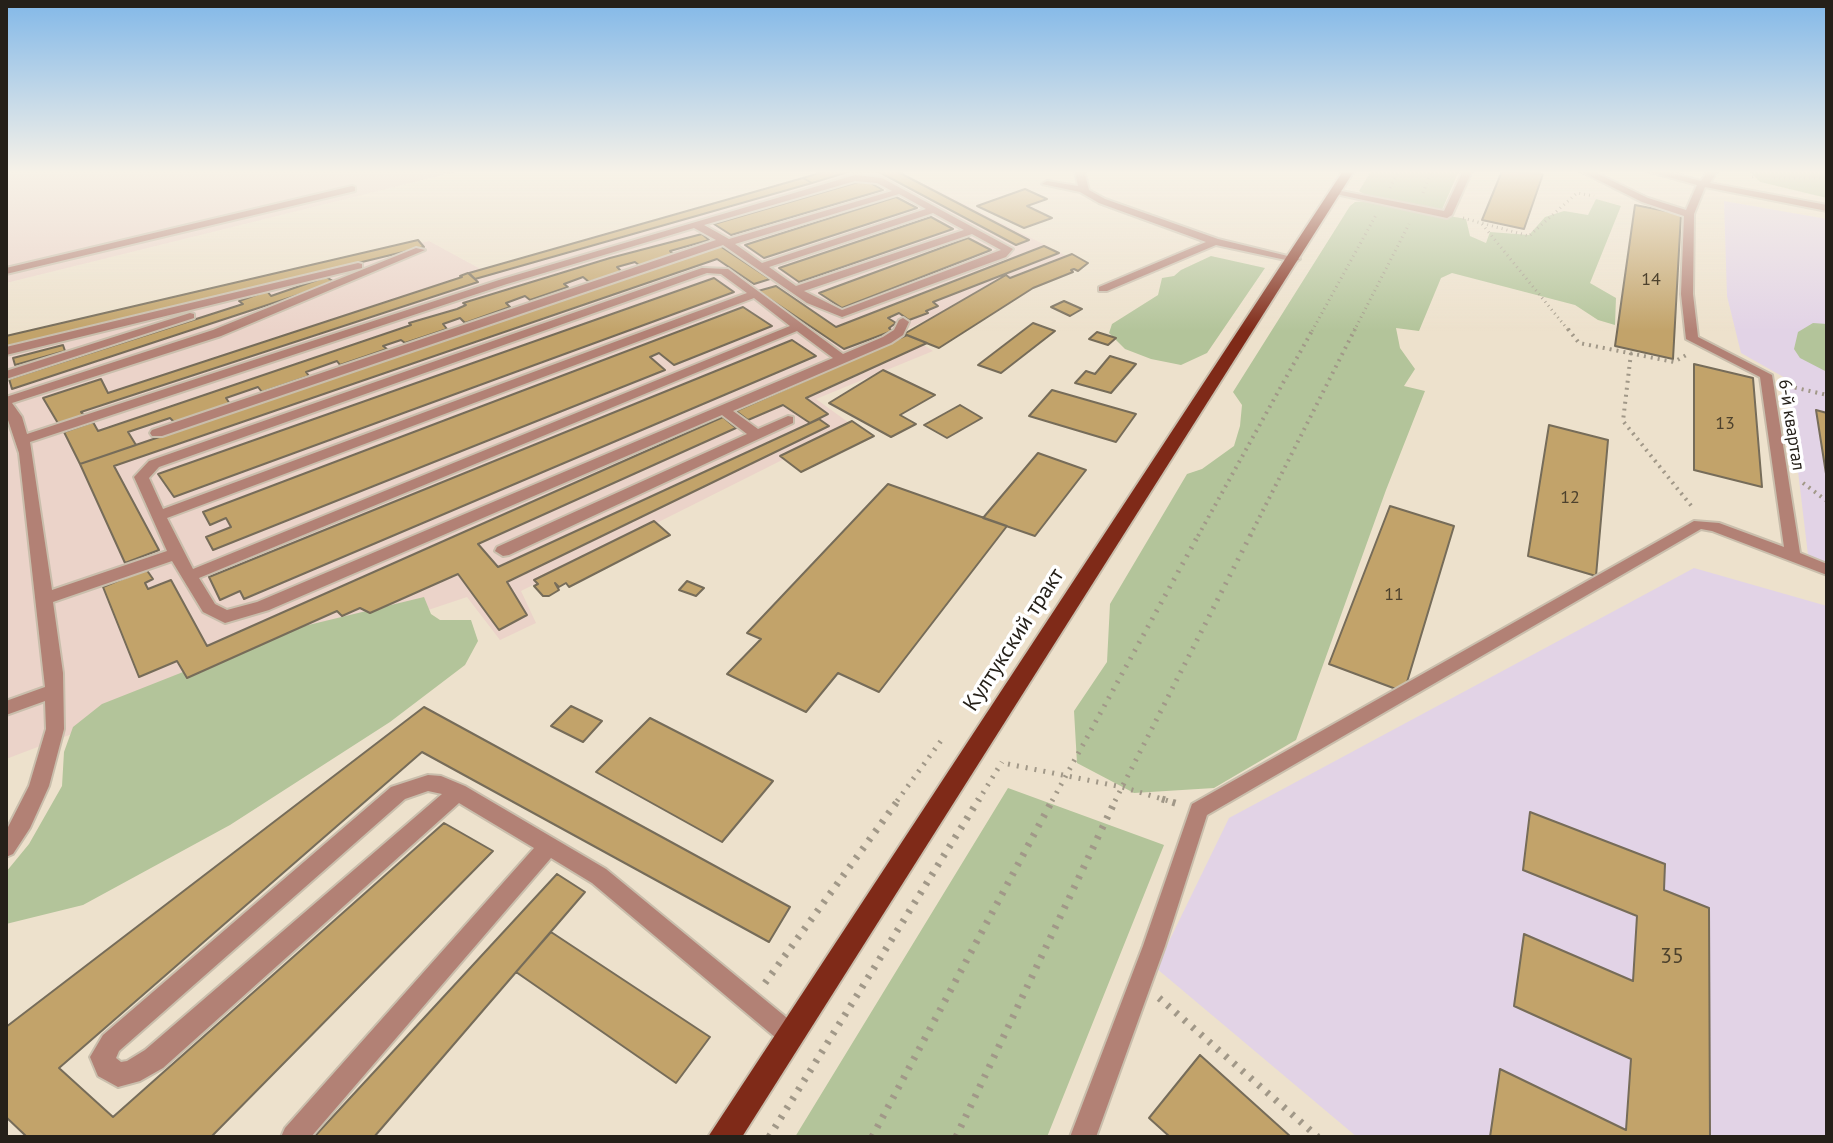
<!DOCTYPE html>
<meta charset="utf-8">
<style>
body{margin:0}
#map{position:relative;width:1833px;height:1143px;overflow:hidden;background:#ede1cc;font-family:"PT Sans",sans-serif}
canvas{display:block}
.frame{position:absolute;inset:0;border:8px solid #252019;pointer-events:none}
</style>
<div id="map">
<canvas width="1833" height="1143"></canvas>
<div class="frame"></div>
</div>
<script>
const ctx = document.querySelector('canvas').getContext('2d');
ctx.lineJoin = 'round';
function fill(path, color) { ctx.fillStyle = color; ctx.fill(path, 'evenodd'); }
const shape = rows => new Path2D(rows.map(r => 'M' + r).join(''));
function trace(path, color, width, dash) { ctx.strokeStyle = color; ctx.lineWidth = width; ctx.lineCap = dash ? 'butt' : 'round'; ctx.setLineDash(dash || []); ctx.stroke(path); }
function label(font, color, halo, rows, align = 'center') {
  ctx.font = font + ' "PT Sans",sans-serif'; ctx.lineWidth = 7; ctx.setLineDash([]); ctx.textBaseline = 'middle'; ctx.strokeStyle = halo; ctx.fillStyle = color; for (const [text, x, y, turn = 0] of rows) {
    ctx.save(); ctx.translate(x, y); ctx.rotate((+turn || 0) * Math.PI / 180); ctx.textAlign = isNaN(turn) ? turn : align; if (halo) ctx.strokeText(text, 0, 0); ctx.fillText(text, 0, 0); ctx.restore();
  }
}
fill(shape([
 [6,171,459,171,6,283],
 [841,171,899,171,1067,256,903,331,933,351,816,399,852,425,521,591,536,623,500,640,467,597,180,693,6,759,6,339,429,241,486,272]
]), '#ebd3c9');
fill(shape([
 [1724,201,1827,219,1827,563,1808,555,1787,379,1741,353,1727,296],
 [1694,568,1827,606,1827,1137,1357,1137,1156,968,1229,818]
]), '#e2d3e6');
fill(shape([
 [1371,171,1459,171,1441,212,1368,197,1359,191],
 [1749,171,1827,171,1827,198,1760,182],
 [1596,199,1621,206,1590,283,1616,298,1615,325,1598,320,1575,305,1452,273,1441,278,1419,331,1396,328,1400,348,1415,369,1404,386,1425,391,1386,490,1296,740,1214,788,1134,793,1077,763,1074,711,1107,662,1110,604,1187,474,1202,469,1234,446,1240,426,1242,405,1233,392,1350,206,1355,202,1367,201,1466,219,1470,236,1486,243,1490,232,1529,235,1545,217,1564,211,1588,215],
 [1211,256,1265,268,1207,353,1181,365,1151,359,1125,349,1109,333,1112,324,1158,295,1162,278,1174,276,1181,270],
 [1813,323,1827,324,1827,372,1800,358,1794,349,1798,332],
 [424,597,431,614,440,620,471,620,478,641,465,665,390,722,230,825,83,905,6,924,6,872,29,844,62,786,64,752,73,727,102,704,292,629],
 [1008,788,1164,845,1047,1137,795,1137]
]), '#b3c49a');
const building = shape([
 [826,171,851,171,812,183,803,178,826,171],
 [877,171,896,171,1029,240,1016,245,877,171],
 [1502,171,1543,174,1524,229,1482,220,1502,171],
 [803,178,812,183,475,279,469,273,803,178],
 [865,180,883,190,731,235,714,224,865,180],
 [1025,189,1047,199,1027,206,1052,218,1024,228,977,206,1025,189],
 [896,197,917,208,764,258,745,245,896,197],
 [1635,205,1681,214,1673,359,1615,346,1635,205],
 [931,217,953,229,799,282,779,268,931,217],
 [702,234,709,240,670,251,674,255,640,266,635,262,617,267,622,272,589,282,583,277,564,284,568,287,530,300,525,296,506,303,510,307,465,323,460,318,443,324,447,329,405,343,401,340,383,346,387,349,340,365,337,361,306,372,309,376,262,392,258,387,226,398,230,404,175,423,170,418,128,432,136,445,80,464,64,432,93,422,98,431,411,325,409,323,457,309,466,305,463,303,610,258,702,234],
 [968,238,991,250,842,308,819,293,968,238],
 [418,240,424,247,6,348,6,336,418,240],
 [720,246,770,279,754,284,717,259,114,466,159,550,125,563,80,464,720,246],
 [1044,246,1059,253,933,302,938,306,926,311,928,313,909,320,899,313,888,318,896,323,889,328,892,331,844,349,758,291,776,286,836,327,1044,246],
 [1072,254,1088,263,1078,271,1074,269,1071,270,1073,272,1033,288,939,348,904,334,1006,275,1010,278,1072,254],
 [468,273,478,282,81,412,85,416,59,425,43,398,101,379,108,393,462,277,460,276,468,273],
 [326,277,333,281,313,290,12,389,9,379,243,304,239,301,267,291,271,296,326,277],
 [714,278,734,292,174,497,158,474,714,278],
 [1064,301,1082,309,1070,316,1051,307,1064,301],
 [743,307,772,326,674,365,659,353,650,357,665,370,213,550,206,537,231,527,226,518,210,525,203,512,743,307],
 [1033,323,1055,331,1001,373,978,365,1033,323],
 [1097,332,1116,338,1108,345,1089,339,1097,332],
 [907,335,927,343,806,398,828,414,810,423,783,405,748,420,736,411,907,335],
 [792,340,816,356,244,599,240,591,220,600,209,577,792,340],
 [63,345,65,351,15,365,13,358,63,345],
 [1110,356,1136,364,1111,393,1075,383,1086,371,1095,374,1110,356],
 [1694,364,1753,378,1762,487,1694,470,1694,364],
 [883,370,935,395,900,415,916,424,891,437,829,403,883,370],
 [1052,390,1136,414,1116,442,1029,416,1052,390],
 [960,405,982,418,947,438,924,425,960,405],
 [1816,410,1827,413,1827,480,1816,410],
 [723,417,736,428,478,544,498,567,819,419,829,426,507,582,527,615,499,630,458,574,370,613,360,608,342,616,337,611,187,678,177,661,139,677,103,587,146,569,153,579,145,583,148,589,171,580,207,646,723,417],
 [852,421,874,436,801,472,780,456,852,421],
 [1549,425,1608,440,1596,576,1528,556,1549,425],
 [1038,453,1086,470,1035,536,983,518,1038,453],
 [888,484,1007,526,879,692,838,673,806,712,727,674,761,639,747,633,888,484],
 [1390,506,1454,526,1404,692,1329,664,1390,506],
 [654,521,670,535,569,587,566,583,559,587,555,583,559,590,549,596,543,596,534,586,538,584,534,580,654,521],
 [687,581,704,588,696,596,679,590,687,581],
 [571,706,602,721,583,742,551,726,571,706],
 [424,707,790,907,769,942,422,752,59,1068,113,1117,444,823,493,851,211,1137,27,1137,6,1117,6,1027,424,707],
 [650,718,773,781,722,842,596,772,650,718],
 [1530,812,1665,864,1664,890,1709,908,1710,1137,1490,1137,1500,1069,1626,1130,1631,1059,1514,1006,1524,934,1633,981,1637,916,1523,870,1530,812],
 [557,874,585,892,374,1137,314,1137,557,874],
 [551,932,710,1037,676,1083,516,972,551,932],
 [1200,1055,1291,1137,1170,1137,1149,1118,1200,1055]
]);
fill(building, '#c2a36a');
trace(building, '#766c59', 2);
const lane = shape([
 [1075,171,1084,171,1089,190,1105,199,1218,239,1300,259,1295,262,1216,245,1107,291,1099,291,1099,287,1206,242,1099,203,1080,192,1042,184,1047,181,1078,186,1075,171],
 [1463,171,1472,171,1452,215,1447,218,1331,193,1336,190,1444,211,1463,171],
 [1580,171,1592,171,1648,198,1686,210,1697,185,1647,171,1664,171,1701,181,1708,171,1717,171,1710,183,1827,205,1827,211,1705,187,1694,214,1693,294,1698,337,1772,375,1800,553,1827,564,1827,575,1712,531,1701,529,1207,815,1165,946,1096,1137,1070,1137,1143,946,1192,804,1694,521,1719,523,1784,547,1760,377,1686,339,1681,294,1684,216,1642,202,1580,171],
 [855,175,882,178,1013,249,1006,257,842,317,807,303,723,245,162,436,152,436,150,433,152,430,716,240,694,228,507,284,30,442,52,590,167,551,134,477,149,461,702,268,728,269,843,354,883,337,894,330,899,320,903,318,909,322,903,335,891,343,733,411,758,429,788,416,793,417,793,423,509,555,503,556,495,551,497,547,747,434,722,415,269,610,225,623,203,612,172,561,53,602,63,673,64,729,49,786,30,828,13,854,6,857,6,831,29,786,46,729,45,701,6,715,6,701,45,687,19,453,6,414,6,397,213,330,416,248,425,250,221,336,12,403,22,417,27,434,499,280,855,175],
 [855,181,877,183,892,191,729,239,704,225,855,181],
 [899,194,926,209,762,263,735,244,899,194],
 [933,213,964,230,796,286,769,267,933,213],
 [972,234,1001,250,842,310,804,291,972,234],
 [707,273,721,274,747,293,163,509,149,478,159,467,707,273],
 [754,298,790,326,193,569,167,518,754,298],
 [797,331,833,358,257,602,227,610,215,604,199,578,797,331],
 [352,186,355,187,355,191,6,274,6,268,352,186],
 [358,263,362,264,362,268,6,355,6,347,358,263],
 [190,313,194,314,194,318,6,379,6,371,190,313],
 [428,775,441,776,465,786,606,869,798,1027,802,1035,798,1043,790,1047,782,1043,592,883,551,858,311,1137,281,1137,285,1128,534,848,459,803,163,1068,140,1081,118,1087,98,1076,90,1057,103,1035,391,787,428,775],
 [428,791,442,794,145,1050,127,1061,121,1062,116,1058,119,1051,405,799,428,791]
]);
const primary = shape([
 [1343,171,1354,171,742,1137,708,1137,1343,171]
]);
trace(lane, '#c9beac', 4);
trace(primary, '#c9beac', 4);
trace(shape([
 [1752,177,1766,171],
 [1774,178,1827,178],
 [1390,188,1399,171],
 [1423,193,1431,171],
 [1463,218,1529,236,1577,193,1594,196],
 [1482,224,1569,331],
 [1312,331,1376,215],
 [1354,331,1409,224]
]), '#a19888', 3, [1, 4]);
trace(shape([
 [1568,329,1579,343,1674,362,1688,354],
 [1631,353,1623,421,1693,508],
 [1788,386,1827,395],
 [1803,483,1827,501],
 [1198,536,1313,329],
 [1250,536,1355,329]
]), '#a19888', 4, [2, 5]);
trace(shape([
 [1008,764,1122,787,1169,801],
 [897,801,943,738],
 [978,801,1002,762],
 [1052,801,1199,534],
 [1115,801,1251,534]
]), '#a19888', 5, [2, 7]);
trace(shape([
 [1162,799,1178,804],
 [765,983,899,799],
 [1159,998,1318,1137],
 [769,1137,979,799],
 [872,1137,1053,799],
 [956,1137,1116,799]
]), '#a19888', 7, [3, 8]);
fill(lane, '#b28175');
fill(primary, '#7f2a18');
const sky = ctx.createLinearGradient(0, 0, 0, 331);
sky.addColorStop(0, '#82b8e8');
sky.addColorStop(0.52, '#f7f2e8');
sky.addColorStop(1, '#f7f2e800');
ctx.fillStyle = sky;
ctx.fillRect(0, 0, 1833, 331);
label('18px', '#4c412d', null, [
 ["14",1651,280],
 ["13",1725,424],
 ["12",1570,498],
 ["11",1394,595]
]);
label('18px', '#252019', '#fff', [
 ["6-й квартал",1791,425,81]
]);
label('22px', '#252019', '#fff', [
 ["Култукский тракт",1014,640,-57]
]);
label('22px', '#4c412d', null, [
 ["35",1672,957]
]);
</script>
